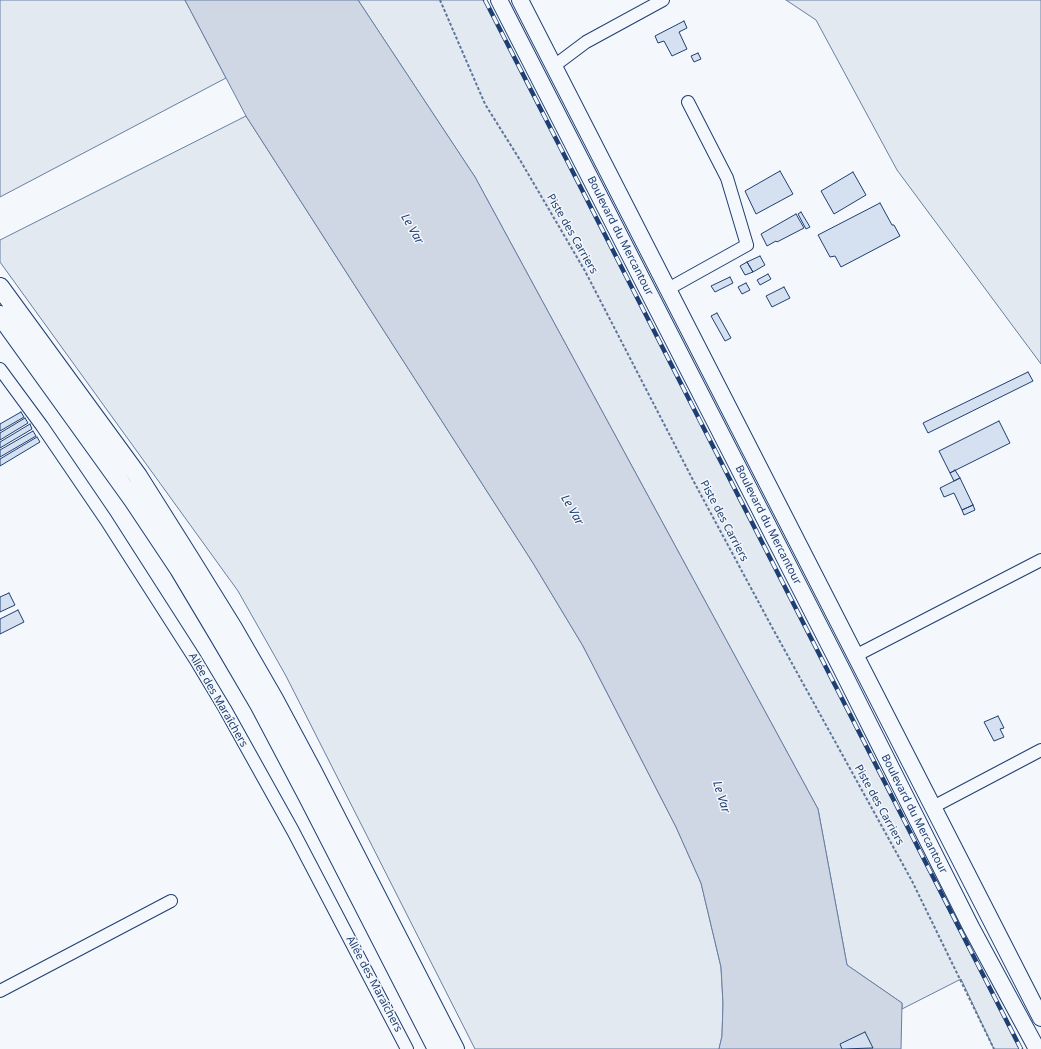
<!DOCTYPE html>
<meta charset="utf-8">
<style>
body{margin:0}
canvas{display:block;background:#f4f7fb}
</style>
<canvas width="1041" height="1049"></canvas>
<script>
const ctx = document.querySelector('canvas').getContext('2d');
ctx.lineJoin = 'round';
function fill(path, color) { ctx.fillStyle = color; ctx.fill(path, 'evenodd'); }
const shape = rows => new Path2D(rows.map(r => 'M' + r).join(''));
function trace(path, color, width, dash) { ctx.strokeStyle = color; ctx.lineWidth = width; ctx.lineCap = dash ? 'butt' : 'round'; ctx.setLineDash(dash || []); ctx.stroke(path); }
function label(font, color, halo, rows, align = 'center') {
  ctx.font = font + ' "Noto Sans",sans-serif'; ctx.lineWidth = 3; ctx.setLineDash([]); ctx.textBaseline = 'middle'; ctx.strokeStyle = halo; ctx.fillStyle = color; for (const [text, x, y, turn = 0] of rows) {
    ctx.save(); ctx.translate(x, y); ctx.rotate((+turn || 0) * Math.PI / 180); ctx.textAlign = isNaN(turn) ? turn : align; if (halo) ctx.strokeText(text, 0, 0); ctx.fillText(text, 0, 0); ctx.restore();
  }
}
const green = shape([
 [0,0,185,0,226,78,0,197,0,0],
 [358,0,485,0,1021,1049,994,1049,961,979,902,1009,902,1003,847,965,818,809,475,177,358,0],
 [786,0,1041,0,1041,364,897,170,816,20,786,0],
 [246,116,533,563,583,646,676,827,701,883,721,967,723,1003,722,1036,719,1049,475,1049,286,676,238,591,0,262,0,240,246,116]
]);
fill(green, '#e3e9f0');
trace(green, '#687fa3', 1);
const water = shape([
 [185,0,358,0,475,177,818,809,847,965,902,1003,901,1049,719,1049,722,1036,723,1003,721,967,701,883,676,827,583,646,533,563,246,116,185,0]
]);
fill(water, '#cfd7e4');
trace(water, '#687fa3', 1);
const building = shape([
 [684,21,687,28,679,32,687,49,672,56,664,41,658,43,655,36,684,21],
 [698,53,701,59,694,62,691,56,698,53],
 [780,171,793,194,756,214,745,191,780,171],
 [853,172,866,195,834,214,821,191,853,172],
 [880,203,892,225,894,225,900,236,841,267,835,256,830,257,818,235,880,203],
 [801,212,810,227,806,229,798,214,801,212],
 [796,214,804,228,777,242,776,241,767,246,761,234,796,214],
 [760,256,765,265,753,272,747,262,760,256],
 [747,262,753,272,745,275,740,266,747,262],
 [768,274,771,279,760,285,757,280,768,274],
 [730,277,733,283,715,292,711,286,730,277],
 [746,283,750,290,742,294,738,287,746,283],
 [784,287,790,298,772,307,766,296,784,287],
 [717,313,731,338,725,341,711,316,717,313],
 [1028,372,1033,381,928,433,923,423,1028,372],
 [21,412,24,417,0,431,0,424,21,412],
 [25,418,28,423,0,440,0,433,25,418],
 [999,421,1010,443,950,473,939,451,999,421],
 [30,424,32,429,0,448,0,442,30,424],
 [33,431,36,436,0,457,0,450,33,431],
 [37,437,40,442,0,466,0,459,37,437],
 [955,470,960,478,954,481,950,473,955,470],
 [960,478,973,505,962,510,954,493,944,497,940,488,960,478],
 [973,505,975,510,964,515,962,510,973,505],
 [9,593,15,605,0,612,0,597,9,593],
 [18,610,24,622,0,634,0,619,18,610],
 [998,716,1004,728,1000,729,1004,737,994,741,984,722,998,716],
 [865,1032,873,1048,842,1049,840,1044,865,1032]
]);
fill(building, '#d5e0f0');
trace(building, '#1d3f73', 1);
const minor = shape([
 [554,66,586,42,663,0],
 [668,289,747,245,727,178,688,102],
 [0,369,42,426,106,520,195,659,225,709,293,831,407,1049],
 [855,656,1041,560],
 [933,807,1041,750],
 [0,991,171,901]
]);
const major = shape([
 [499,0,840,666,971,927,1037,1049],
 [520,0,1041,1018]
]);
const highway = shape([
 [0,287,138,476,189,557,233,628,274,699,312,770,455,1049],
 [0,315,133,500,179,569,219,636,260,706,309,799,437,1049]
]);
trace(minor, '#1d3f73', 14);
trace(major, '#1d3f73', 18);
trace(highway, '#1d3f73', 20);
trace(shape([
 [440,0,485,104,520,160,585,271,694,482,773,629,912,881,994,1049]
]), '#5e769c', 2, [3, 2]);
trace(minor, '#f4f7fb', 12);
trace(major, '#f4f7fb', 16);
trace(highway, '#f4f7fb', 18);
const rail = shape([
 [485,0,1021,1049]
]);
trace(rail, '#1d3f73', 4.5);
trace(rail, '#f4f7fb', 3, [9]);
label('11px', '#1d3f73', '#f4f7fb', [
 ["Piste des Carriers",572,234,60],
 ["Boulevard du Mercantour",620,236,63],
 ["Piste des Carriers",724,521,62],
 ["Boulevard du Mercantour",768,525,63],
 ["Allée des Maraîchers",218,700,60],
 ["Piste des Carriers",879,805,61],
 ["Boulevard du Mercantour",914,814,63],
 ["Allée des Maraîchers",374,984,62]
]);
label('italic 12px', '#1d3f73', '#f4f7fb', [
 ["Le Var",412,229,60],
 ["Le Var",572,510,60],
 ["Le Var",721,797,73]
]);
</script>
